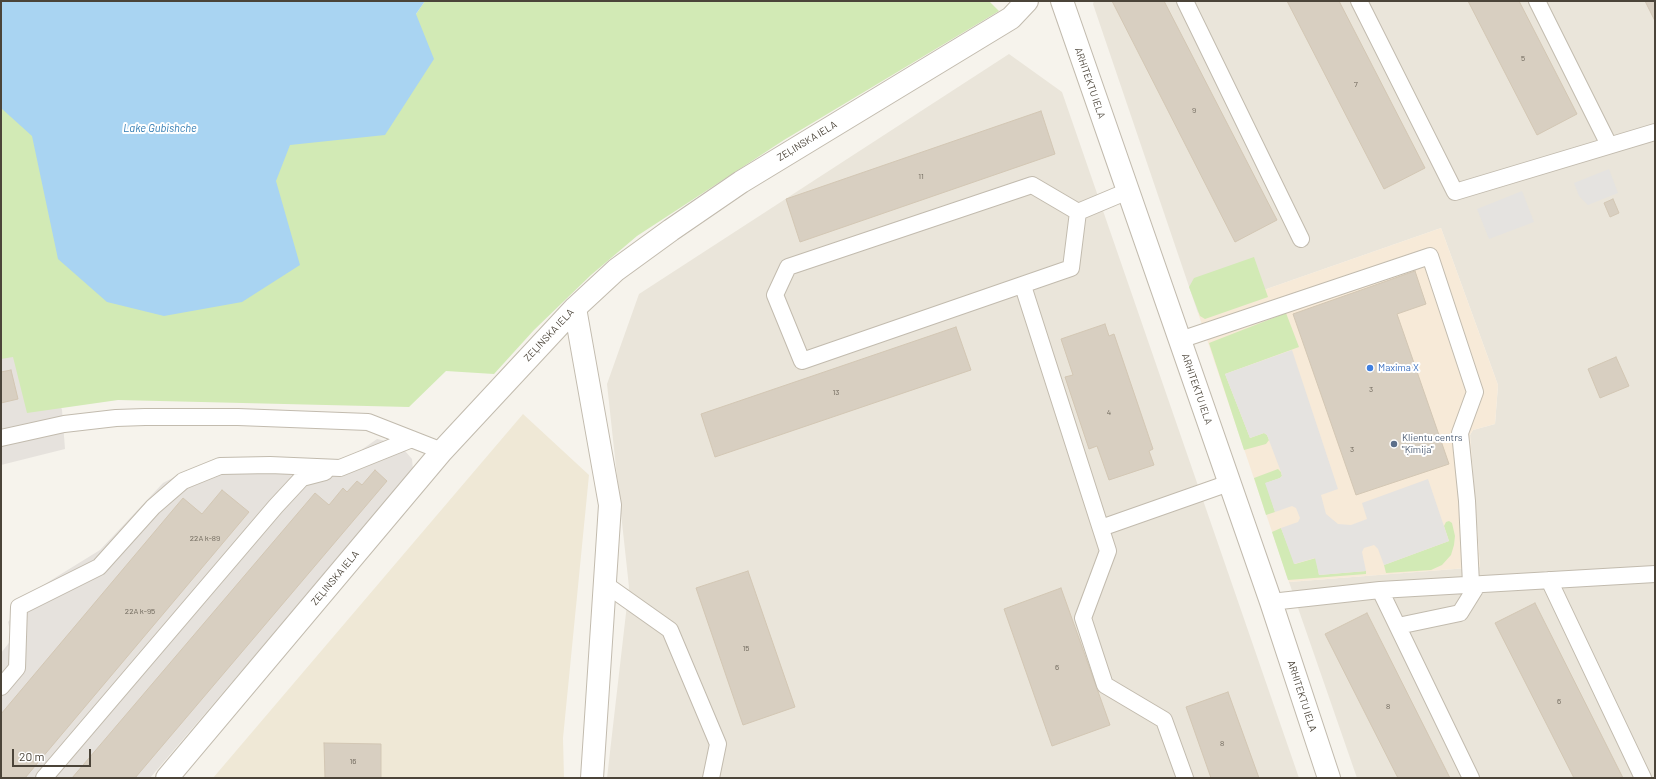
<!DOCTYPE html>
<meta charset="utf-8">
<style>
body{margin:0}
#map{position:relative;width:1656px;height:779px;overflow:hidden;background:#f6f3ec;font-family:Barlow,sans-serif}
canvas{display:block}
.frame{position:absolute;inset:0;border:2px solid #4b4439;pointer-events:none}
.scale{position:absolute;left:12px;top:749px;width:79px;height:18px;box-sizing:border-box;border:2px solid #4b4439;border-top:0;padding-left:5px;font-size:12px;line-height:14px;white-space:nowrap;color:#4b4439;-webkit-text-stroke:3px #fff;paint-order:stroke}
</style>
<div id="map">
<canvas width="1656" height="779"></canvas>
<div class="frame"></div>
<div class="scale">20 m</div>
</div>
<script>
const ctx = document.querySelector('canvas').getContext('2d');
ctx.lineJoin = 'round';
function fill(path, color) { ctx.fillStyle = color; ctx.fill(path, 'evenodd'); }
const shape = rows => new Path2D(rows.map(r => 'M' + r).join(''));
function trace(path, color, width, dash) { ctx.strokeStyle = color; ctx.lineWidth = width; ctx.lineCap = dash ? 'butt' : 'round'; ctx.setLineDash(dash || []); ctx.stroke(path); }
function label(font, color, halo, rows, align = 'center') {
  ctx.font = font + ' Barlow,sans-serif'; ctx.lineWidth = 4; ctx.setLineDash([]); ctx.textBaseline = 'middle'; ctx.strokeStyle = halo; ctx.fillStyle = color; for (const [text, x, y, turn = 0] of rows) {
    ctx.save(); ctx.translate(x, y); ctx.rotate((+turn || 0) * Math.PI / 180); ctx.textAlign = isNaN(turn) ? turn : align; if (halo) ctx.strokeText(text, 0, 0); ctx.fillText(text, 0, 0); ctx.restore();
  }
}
fill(shape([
 [1094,1,1655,1,1655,778,1357,778,1289,582,1480,567,1470,435,1473,430,1495,424,1498,385,1441,228,1198,313,1093,4],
 [1009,54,1062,92,1299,778,607,778,629,587,607,384,639,294]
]), '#eae5da');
fill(shape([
 [1441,228,1498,385,1495,424,1473,430,1470,435,1480,567,1289,582,1198,313]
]), '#f7ead8');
fill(shape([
 [1,225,62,410,65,449,1,465],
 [377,439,399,444,412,459,413,470,150,778,1,778,1,653,12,639,8,622,32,592,100,550,163,483,188,470,226,461,334,461,354,455]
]), '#e6e2dd');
fill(shape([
 [523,414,589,475,563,738,564,778,213,778]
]), '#efe8d6');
fill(shape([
 [1,1,416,14,425,1,990,1,990,2,999,11,784,140,637,236,591,275,534,330,494,374,446,371,409,407,118,400,27,413,13,357,1,359],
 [1254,257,1268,297,1205,319,1200,316,1189,287,1194,278],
 [1286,313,1299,347,1225,374,1250,438,1264,433,1267,435,1269,440,1266,444,1244,450,1209,343],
 [1278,469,1281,472,1282,476,1280,478,1266,483,1275,512,1266,515,1254,478],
 [1449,521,1452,523,1455,536,1454,545,1451,555,1442,565,1431,570,1386,573,1384,565,1449,541,1444,526,1446,522],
 [1281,528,1295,564,1316,558,1319,575,1366,571,1366,574,1288,580,1272,532]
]), '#d2eab5');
fill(shape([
 [1609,169,1618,193,1588,205,1579,196,1574,183],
 [1522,191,1534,222,1489,239,1477,209],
 [1292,350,1338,489,1321,495,1326,514,1338,524,1351,525,1367,519,1362,503,1428,479,1449,541,1384,565,1378,549,1374,545,1364,548,1362,552,1366,571,1319,575,1315,558,1294,564,1281,528,1298,522,1300,518,1296,508,1292,506,1275,512,1265,483,1280,478,1282,476,1281,472,1267,435,1264,433,1250,438,1225,374]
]), '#e5e3e0');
fill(shape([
 [1,1,425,1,416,14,434,59,385,135,290,145,276,181,300,265,242,302,164,316,107,302,58,259,32,136,1,108]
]), '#a9d4f2');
const building = shape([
 [1112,1,1164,1,1277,220,1235,242,1112,1],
 [1287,1,1339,1,1425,168,1384,189,1287,1],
 [1468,1,1519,1,1577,114,1537,135,1468,1],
 [1645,1,1655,1,1655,21,1645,1],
 [1041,111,1055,154,800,242,786,199,1041,111],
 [1613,199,1619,213,1610,217,1604,203,1613,199],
 [1415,271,1426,304,1397,314,1449,464,1356,495,1293,314,1415,271],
 [1105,324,1109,336,1114,334,1153,449,1149,451,1154,465,1109,480,1097,446,1089,449,1065,377,1073,375,1061,339,1105,324],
 [956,327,971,370,715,457,701,414,956,327],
 [1616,357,1629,386,1600,398,1588,369,1616,357],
 [11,370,18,399,1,403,1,372,11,370],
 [375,470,387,481,135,778,72,778,315,493,329,505,343,488,347,492,357,481,362,485,375,470],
 [222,490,249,512,25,778,1,778,1,714,183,498,202,514,222,490],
 [748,571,795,707,743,725,696,588,748,571],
 [1061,588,1110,725,1052,746,1004,609,1061,588],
 [1535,603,1623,778,1574,778,1495,623,1535,603],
 [1367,613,1450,778,1398,778,1325,634,1367,613],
 [1228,692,1259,778,1211,778,1186,707,1228,692],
 [324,743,381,744,381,778,325,778,324,743]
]);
fill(building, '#d8cfc1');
trace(building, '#d3c7b4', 1);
const service = shape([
 [1185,1,1301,239],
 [1359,1,1455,192,1655,132],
 [1537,1,1609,145],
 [1078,212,1071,268,802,361,775,295,788,267,1032,185,1078,212,1128,191],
 [1023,286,1108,551,1083,618,1105,685,1164,720,1185,778],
 [1180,340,1430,256,1475,392,1460,433,1467,501,1471,584],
 [1,438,64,424,116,418,145,417,238,417,368,422,442,451],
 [1101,528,1229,483],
 [1549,580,1643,778],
 [605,584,670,630,718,744,711,778],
 [1380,590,1471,778],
 [1271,602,1380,590,1655,574],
 [1398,626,1460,613,1478,584],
 [1,687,17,668,19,607,99,567,153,507,183,481,220,466,270,465,340,468,412,439],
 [44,778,276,506,302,478,325,472]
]);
const minor = shape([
 [1062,1,1271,602,1329,778],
 [575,308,610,505,592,778],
 [167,778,442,451,575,308,616,270,671,230,741,182,1011,18,1027,1]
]);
trace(service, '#c2bbae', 18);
trace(minor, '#c2bbae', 24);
trace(service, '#fff', 16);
trace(minor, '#fff', 22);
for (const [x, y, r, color] of [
 [1370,368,4,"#3f7fe0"],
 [1394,444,4,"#5c6f8a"]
]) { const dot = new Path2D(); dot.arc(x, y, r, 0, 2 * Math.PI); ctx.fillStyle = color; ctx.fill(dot); trace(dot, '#fff', 1.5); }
label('8px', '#6e675b', null, [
 ["5",1523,58],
 ["7",1356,84],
 ["9",1194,110],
 ["11",921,176],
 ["3",1371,389],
 ["13",836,392],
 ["4",1109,412],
 ["3",1352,449],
 ["22A k-89",205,538],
 ["22A k-95",140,611],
 ["15",746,648],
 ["6",1057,667],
 ["6",1559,701],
 ["8",1388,706],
 ["8",1222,743],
 ["16",353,761]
]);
label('10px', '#4b4439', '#fff', [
 ["ARHITEKTU IELA",1090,83,71],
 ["ZEĻINSKA IELA",807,141,-31],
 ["ZEĻINSKA IELA",549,335,-47],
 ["ARHITEKTU IELA",1197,389,71],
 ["ZEĻINSKA IELA",335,578,-50],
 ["ARHITEKTU IELA",1302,696,72]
]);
label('10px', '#366cbe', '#fff', [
 ["Maxima X",1378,368]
], 'left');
label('10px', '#4e5e75', '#fff', [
 ["Klientu centrs",1402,438],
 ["\"Ķīmija\"",1402,450]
], 'left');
label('italic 11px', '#2e7ab2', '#fff', [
 ["Lake Gubishche",160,128]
]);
</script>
